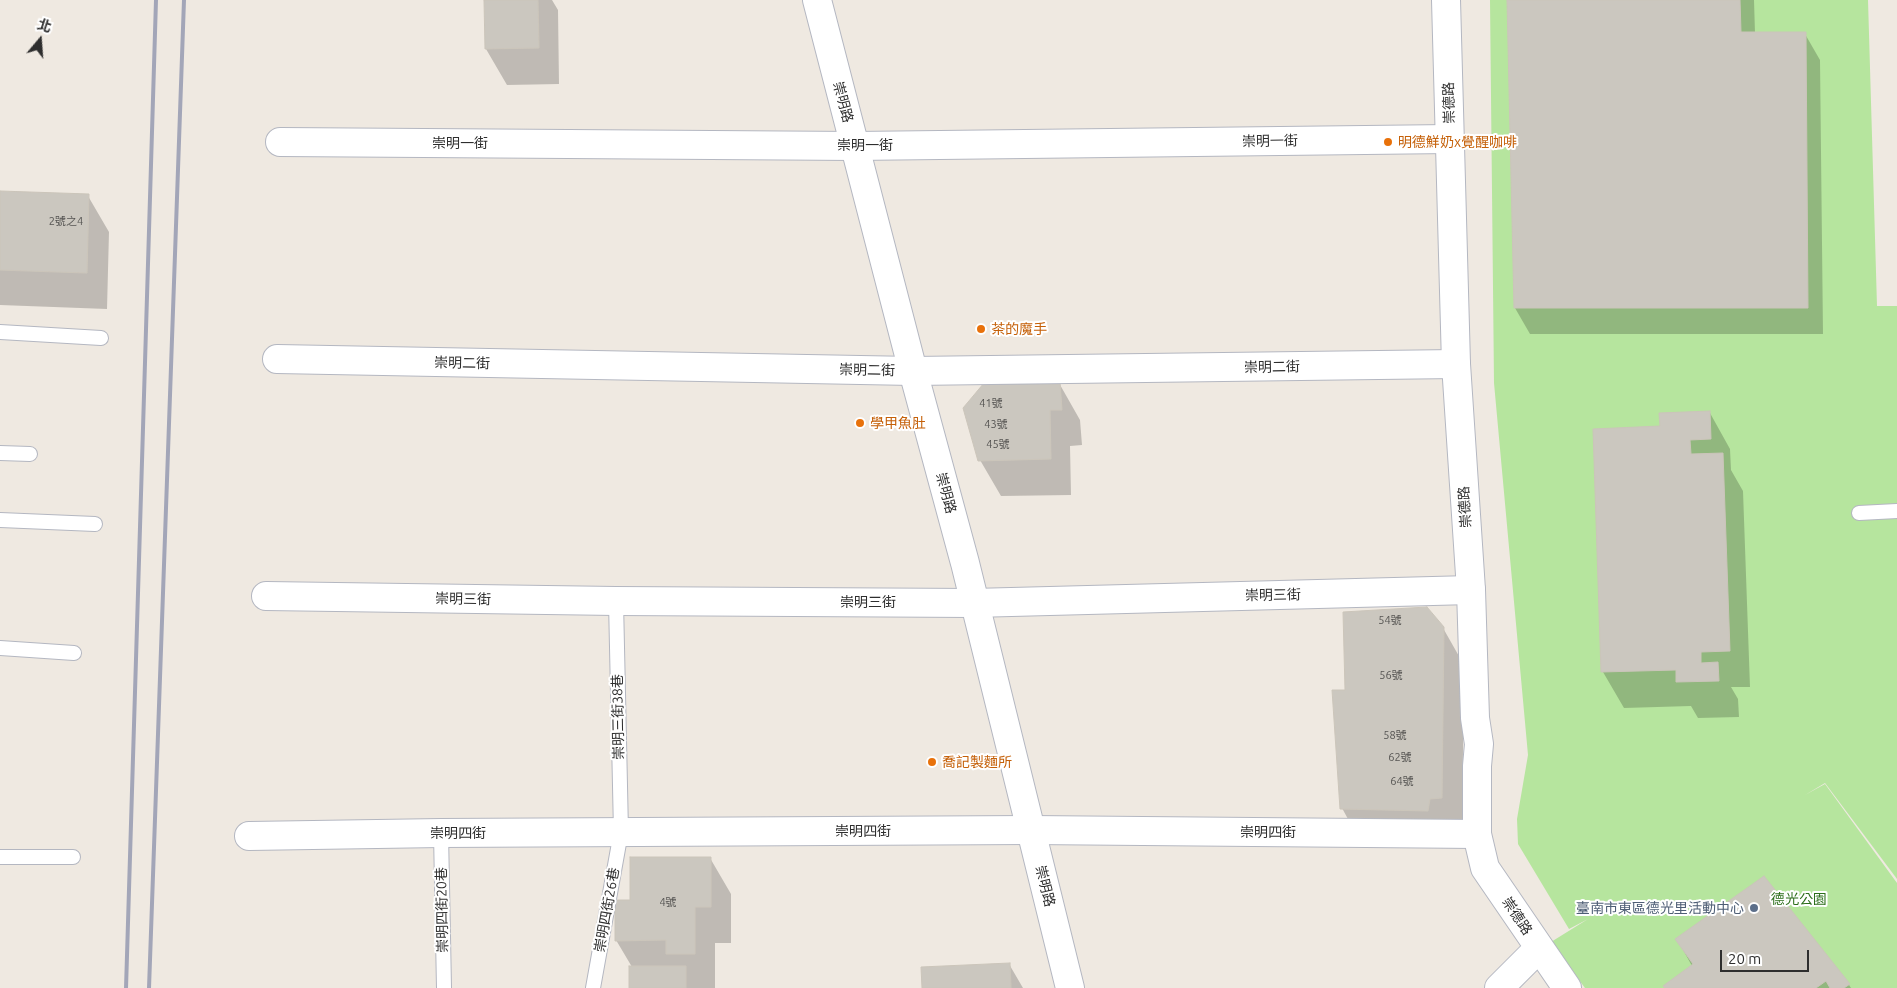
<!DOCTYPE html>
<meta charset="utf-8">
<style>
body{margin:0}
#map{position:relative;width:1897px;height:988px;overflow:hidden;background:#efe9e1;font-family:Ubuntu,"Noto Sans TC",sans-serif}
canvas{display:block}
.north{position:absolute;left:15px;top:15px;width:50px;height:50px;-webkit-text-stroke:4px #fff;paint-order:stroke;rotate:18deg;font-size:14px;font-weight:700;line-height:20px;text-align:center;color:#2e2e2e}
.north::after{content:'';display:block;margin:auto;width:18px;height:22px;background:#2e2e2e;clip-path:polygon(50% 0,100% 100%,50% 72%,0 100%)}
.scale{position:absolute;left:1720px;top:950px;width:89px;height:22px;box-sizing:border-box;border:2px solid #2e2e2e;border-top:0;padding-left:6px;font-size:15px;line-height:18px;white-space:nowrap;color:#2e2e2e;-webkit-text-stroke:4px #fff;paint-order:stroke}
</style>
<div id="map">
<canvas width="1897" height="988"></canvas>
<div class="north">北</div>
<div class="scale">20 m</div>
</div>
<script>
const ctx = document.querySelector('canvas').getContext('2d');
ctx.lineJoin = 'round';
function fill(path, color) { ctx.fillStyle = color; ctx.fill(path, 'evenodd'); }
const shape = rows => new Path2D(rows.map(r => 'M' + r).join(''));
function trace(path, color, width, dash) { ctx.strokeStyle = color; ctx.lineWidth = width; ctx.lineCap = dash ? 'butt' : 'round'; ctx.setLineDash(dash || []); ctx.stroke(path); }
function label(font, color, halo, rows, align = 'center') {
  ctx.font = font + ' Ubuntu,"Noto Sans TC",sans-serif'; ctx.lineWidth = 4; ctx.setLineDash([]); ctx.textBaseline = 'middle'; ctx.strokeStyle = halo; ctx.fillStyle = color; for (const [text, x, y, turn = 0] of rows) {
    ctx.save(); ctx.translate(x, y); ctx.rotate((+turn || 0) * Math.PI / 180); ctx.textAlign = isNaN(turn) ? turn : align; if (halo) ctx.strokeText(text, 0, 0); ctx.fillText(text, 0, 0); ctx.restore();
  }
}
fill(shape([
 [1490,0,1868,0,1877,306,1897,306,1897,879,1825,783,1805,795,1825,784,1897,883,1897,988,1585,988,1551,942,1588,919,1569,929,1518,844,1517,819,1528,755,1494,383]
]), '#b6e59e');
fill(shape([
 [485,0,552,0,558,10,559,84,507,85,486,49],
 [1509,0,1754,0,1755,33,1805,34,1820,60,1823,334,1530,334,1515,308],
 [0,192,88,196,109,232,107,309,0,305],
 [1059,383,1080,420,1082,445,1070,446,1071,495,1001,496,980,460],
 [1710,413,1730,449,1731,470,1743,491,1750,687,1731,687,1738,699,1739,717,1698,718,1691,706,1624,708,1603,672,1661,428],
 [1443,628,1464,665,1462,834,1362,845,1342,808,1347,691],
 [710,858,731,894,731,943,715,943,715,988,630,988,632,967,616,940,632,901],
 [1677,939,1849,985,1851,988,1666,988,1692,966],
 [1009,964,1023,988,923,988]
]), '#0003');
const building = shape([
 [484,0,538,0,539,48,485,49,484,0],
 [1507,0,1740,0,1741,32,1806,32,1808,308,1514,308,1507,0],
 [0,191,89,194,87,273,0,270,0,191],
 [1060,382,1062,410,1050,410,1051,459,978,461,963,408,984,383,1060,382],
 [1710,411,1711,439,1690,440,1691,454,1723,453,1730,651,1701,652,1701,663,1718,662,1719,681,1676,682,1676,670,1601,672,1593,429,1660,426,1659,413,1710,411],
 [1427,607,1444,627,1442,798,1430,799,1428,811,1340,809,1332,690,1345,690,1343,612,1427,607],
 [630,857,711,857,711,907,695,907,695,954,666,954,666,940,615,941,615,900,630,900,630,857],
 [1764,876,1850,984,1844,988,1830,988,1826,981,1816,988,1665,988,1663,986,1693,964,1675,939,1764,876],
 [1010,963,1011,988,922,988,921,967,1010,963],
 [629,966,686,966,686,988,629,988,629,966]
]);
fill(building, '#cbc7bf');
trace(building, '#cbc5ba', 1);
const service = shape([
 [0,332,101,338],
 [0,453,30,454],
 [1859,513,1897,511],
 [0,520,95,524],
 [0,648,74,653],
 [441,833,444,988],
 [0,857,73,857],
 [593,988,621,832,616,601]
]);
const minor = shape([
 [280,142,855,146,1450,139],
 [277,359,913,371,1456,364],
 [266,596,616,601,973,603,1471,590],
 [249,836,441,833,1031,830,1477,834],
 [1499,988,1539,948]
]);
const tertiary = shape([
 [817,0,913,371,965,563,1070,988],
 [1446,0,1456,364,1471,590,1475,718,1479,744,1477,766,1477,834,1485,868,1567,988]
]);
trace(service, '#b4b7c1', 16);
trace(minor, '#b4b7c1', 30);
trace(tertiary, '#b4b7c1', 30);
trace(service, '#fff', 14);
trace(minor, '#fff', 28);
trace(tertiary, '#fff', 28);
trace(shape([
 [126,988,156,0],
 [149,988,184,0]
]), '#a3a6b8', 4);
for (const [x, y, r, color] of [
 [1388,142,5,"#e8710a"],
 [981,329,5,"#e8710a"],
 [860,423,5,"#e8710a"],
 [932,762,5,"#e8710a"],
 [1754,908,5,"#5c6f8a"]
]) { const dot = new Path2D(); dot.arc(x, y, r, 0, 2 * Math.PI); ctx.fillStyle = color; ctx.fill(dot); trace(dot, '#fff', 2); }
label('11px', '#555452', null, [
 ["2號之4",66,221],
 ["41號",991,403],
 ["43號",996,424],
 ["45號",998,444],
 ["54號",1390,620],
 ["56號",1391,675],
 ["58號",1395,735],
 ["62號",1400,757],
 ["64號",1402,781],
 ["4號",668,902]
]);
label('14px', '#2e2e2e', '#fff', [
 ["崇明路",843,102,75],
 ["崇德路",1449,103,-92],
 ["崇明一街",1270,141,-1],
 ["崇明一街",460,143],
 ["崇明一街",865,145],
 ["崇明二街",462,363,1],
 ["崇明二街",1272,367,-1],
 ["崇明二街",867,370,1],
 ["崇明路",946,493,75],
 ["崇德路",1465,507,-94],
 ["崇明三街",1273,595,-1],
 ["崇明三街",463,599,1],
 ["崇明三街",868,602],
 ["崇明三街38巷",618,717,-91],
 ["崇明四街",863,831],
 ["崇明四街",1268,832],
 ["崇明四街",458,833],
 ["崇明路",1045,886,76],
 ["崇明四街20巷",442,910,-91],
 ["崇明四街26巷",607,910,-80],
 ["崇德路",1517,916,56]
]);
label('14px', '#c56008', '#fff', [
 ["明德鮮奶x覺醒咖啡",1398,142],
 ["茶的魔手",991,329],
 ["學甲魚肚",870,423],
 ["喬記製麵所",942,762]
], 'left');
label('14px', '#2c6e1b', '#fff', [
 ["德光公園",1799,899]
]);
label('14px', '#4e5e75', '#fff', [
 ["臺南市東區德光里活動中心",1744,908]
], 'right');
</script>
